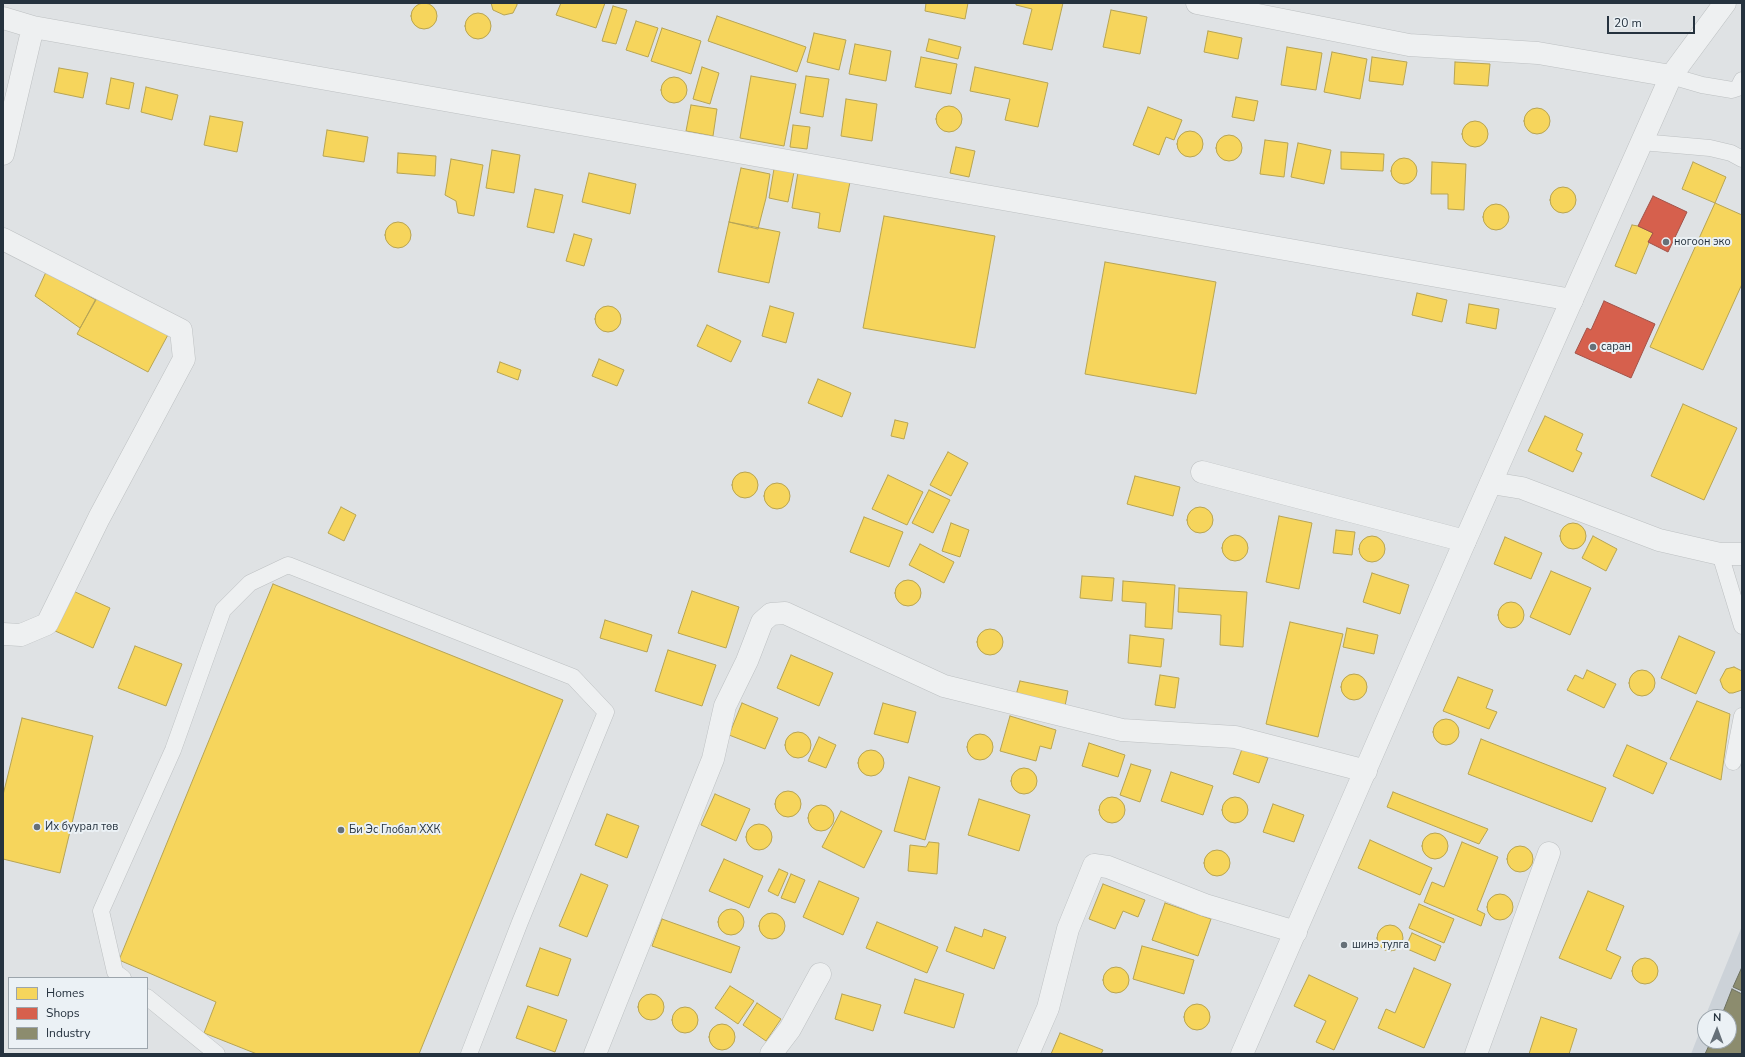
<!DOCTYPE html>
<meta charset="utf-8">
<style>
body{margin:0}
#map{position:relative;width:1745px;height:1057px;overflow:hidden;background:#dfe2e4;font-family:"Nunito Sans",sans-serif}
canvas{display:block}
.frame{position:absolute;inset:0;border:4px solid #25323e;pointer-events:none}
.legend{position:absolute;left:8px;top:977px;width:140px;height:72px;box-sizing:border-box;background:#ebf1f5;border:1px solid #9ca5ac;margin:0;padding:5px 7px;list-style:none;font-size:12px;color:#25323e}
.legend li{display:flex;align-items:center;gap:8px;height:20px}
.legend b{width:20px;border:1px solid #9ca5ac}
.north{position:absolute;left:1697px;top:1009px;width:40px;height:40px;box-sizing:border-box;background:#ebf1f5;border:1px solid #9ca5ac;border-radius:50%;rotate:1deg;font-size:11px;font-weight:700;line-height:16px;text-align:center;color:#25323e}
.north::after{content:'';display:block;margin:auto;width:14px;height:18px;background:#667078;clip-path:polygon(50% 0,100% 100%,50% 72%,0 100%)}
.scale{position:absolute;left:1607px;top:16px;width:88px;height:18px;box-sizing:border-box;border:2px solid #25323e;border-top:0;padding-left:5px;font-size:12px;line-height:14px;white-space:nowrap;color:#25323e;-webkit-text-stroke:3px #ebf1f5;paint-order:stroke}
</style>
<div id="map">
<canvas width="1745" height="1057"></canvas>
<div class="frame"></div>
<ul class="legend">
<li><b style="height:11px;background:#f6d55c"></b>Homes</li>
<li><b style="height:11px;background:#d6604d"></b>Shops</li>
<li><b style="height:11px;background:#8c8c6e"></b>Industry</li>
</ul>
<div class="north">N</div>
<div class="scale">20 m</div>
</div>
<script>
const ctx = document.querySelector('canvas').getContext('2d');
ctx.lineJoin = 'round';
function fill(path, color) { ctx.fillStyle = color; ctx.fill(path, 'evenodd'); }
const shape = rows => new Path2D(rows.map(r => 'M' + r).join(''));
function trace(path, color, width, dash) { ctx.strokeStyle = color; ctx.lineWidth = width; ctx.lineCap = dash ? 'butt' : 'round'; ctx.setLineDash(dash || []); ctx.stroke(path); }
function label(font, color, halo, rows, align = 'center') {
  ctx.font = font + ' "Nunito Sans",sans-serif'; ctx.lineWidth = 4; ctx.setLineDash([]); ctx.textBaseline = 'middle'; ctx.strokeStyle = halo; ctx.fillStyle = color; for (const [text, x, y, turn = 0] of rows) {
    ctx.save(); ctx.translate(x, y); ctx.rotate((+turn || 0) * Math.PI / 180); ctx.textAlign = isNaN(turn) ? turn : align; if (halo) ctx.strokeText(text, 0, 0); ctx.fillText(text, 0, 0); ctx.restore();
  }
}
fill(shape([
 [1742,926,1742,1054,1691,1054,1705,1018,1705,1041,1729,1041,1729,1017,1705,1017]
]), '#ccd2d8');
const homes = shape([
 '411 16a13 13 0 1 1 26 0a13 13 0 1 1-26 0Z',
 [491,3,517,3,517,5,513,13,504,15,493,10,491,3],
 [561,3,605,3,596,28,556,15,561,3],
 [926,3,968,3,965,19,925,11,926,3],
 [1016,3,1063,3,1052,50,1023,44,1032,9,1016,5,1016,3],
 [613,6,627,10,616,44,602,41,613,6],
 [1111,10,1147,17,1140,54,1103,47,1111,10],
 '465 26a13 13 0 1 1 26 0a13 13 0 1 1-26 0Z',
 [717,16,806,47,797,72,708,41,717,16],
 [636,21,658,28,648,57,626,50,636,21],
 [662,28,701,41,691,74,651,61,662,28],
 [1208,31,1242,38,1238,59,1204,52,1208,31],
 [814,33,846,40,839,70,807,62,814,33],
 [929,39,961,47,958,59,926,51,929,39],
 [855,44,891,51,886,81,849,74,855,44],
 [1287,47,1322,53,1316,90,1281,85,1287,47],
 [1332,52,1367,59,1360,99,1324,92,1332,52],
 [921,57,957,64,951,94,915,87,921,57],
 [1372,57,1407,62,1403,85,1369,81,1372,57],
 [1455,62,1490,64,1488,86,1454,84,1455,62],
 [702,67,719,73,710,104,693,99,702,67],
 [975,67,1048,83,1038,127,1005,120,1010,99,970,91,975,67],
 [59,68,88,73,83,98,54,92,59,68],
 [751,76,796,84,784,146,740,138,751,76],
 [806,76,829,79,823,117,800,113,806,76],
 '661 90a13 13 0 1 1 26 0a13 13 0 1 1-26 0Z',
 [111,78,134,83,129,109,106,104,111,78],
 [146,87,178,95,172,120,141,112,146,87],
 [1236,97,1258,101,1254,121,1232,117,1236,97],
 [846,99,877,104,872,141,841,136,846,99],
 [691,105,717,109,713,136,686,131,691,105],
 '936 119a13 13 0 1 1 26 0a13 13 0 1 1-26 0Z',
 [1148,107,1182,120,1174,140,1166,137,1159,155,1133,145,1148,107],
 '1524 121a13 13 0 1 1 26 0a13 13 0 1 1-26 0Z',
 [210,116,243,122,237,152,204,145,210,116],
 '1462 134a13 13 0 1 1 26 0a13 13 0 1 1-26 0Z',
 [793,125,810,127,807,149,790,147,793,125],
 [327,130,368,137,364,162,323,156,327,130],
 '1177 144a13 13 0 1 1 26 0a13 13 0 1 1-26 0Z',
 '1216 148a13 13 0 1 1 26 0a13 13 0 1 1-26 0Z',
 [1265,140,1288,143,1284,177,1260,174,1265,140],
 [1298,143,1331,150,1324,184,1291,177,1298,143],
 [956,147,975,151,969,177,950,173,956,147],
 [492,150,520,155,514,193,486,188,492,150],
 [1341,152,1384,154,1383,171,1341,169,1341,152],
 [398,153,436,156,435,176,397,173,398,153],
 '1391 171a13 13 0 1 1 26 0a13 13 0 1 1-26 0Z',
 [451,159,483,165,474,216,458,213,456,201,445,195,451,159],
 [1432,162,1466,164,1464,210,1448,209,1448,194,1431,194,1432,162],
 [1693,162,1726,177,1715,203,1682,189,1693,162],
 [741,168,770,174,766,198,758,229,729,222,741,168],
 [774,169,794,172,788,202,769,198,774,169],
 [798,172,850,182,840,232,818,228,820,213,792,208,798,172],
 [589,173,636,184,630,214,582,202,589,173],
 '1550 200a13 13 0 1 1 26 0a13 13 0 1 1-26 0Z',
 [535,189,563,195,554,233,527,227,535,189],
 [1715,203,1742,215,1742,284,1703,370,1650,347,1715,203],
 '1483 217a13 13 0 1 1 26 0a13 13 0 1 1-26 0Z',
 [884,216,995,236,975,348,863,328,884,216],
 '385 235a13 13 0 1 1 26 0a13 13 0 1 1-26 0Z',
 [729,222,780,232,769,283,718,272,729,222],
 [1632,225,1638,226,1653,233,1636,274,1615,266,1632,225],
 [574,234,592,239,584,266,566,261,574,234],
 [1105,262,1216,282,1196,394,1085,374,1105,262],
 [46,272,96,300,80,328,35,296,46,272],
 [99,293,170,331,148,372,77,334,99,293],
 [1417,293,1447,300,1442,322,1412,315,1417,293],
 [1469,304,1499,309,1496,329,1466,323,1469,304],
 [770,306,794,313,786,343,762,336,770,306],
 '595 319a13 13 0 1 1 26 0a13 13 0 1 1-26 0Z',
 [707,325,741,341,731,362,697,346,707,325],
 [599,359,624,370,617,386,592,376,599,359],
 [500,362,521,370,518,380,497,372,500,362],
 [818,379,851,393,842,417,808,403,818,379],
 [1683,404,1737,428,1704,500,1651,476,1683,404],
 [1545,416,1583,434,1576,450,1582,453,1573,472,1528,451,1545,416],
 [895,420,908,423,904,439,891,436,895,420],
 [948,452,968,463,951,496,930,485,948,452],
 '732 485a13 13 0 1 1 26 0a13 13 0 1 1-26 0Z',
 [888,475,923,492,907,525,872,509,888,475],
 [1135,476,1180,487,1173,516,1127,504,1135,476],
 '764 496a13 13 0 1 1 26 0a13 13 0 1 1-26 0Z',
 [929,490,950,500,933,533,912,523,929,490],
 [341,507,356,515,344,541,328,533,341,507],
 '1187 520a13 13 0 1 1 26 0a13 13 0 1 1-26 0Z',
 [1279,516,1312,523,1299,589,1266,582,1279,516],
 [864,517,903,532,889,567,850,552,864,517],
 [951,523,969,530,960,557,942,551,951,523],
 '1560 536a13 13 0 1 1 26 0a13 13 0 1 1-26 0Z',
 [1336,530,1355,532,1352,555,1333,553,1336,530],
 '1222 548a13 13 0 1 1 26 0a13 13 0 1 1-26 0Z',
 [1593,536,1617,549,1606,571,1582,558,1593,536],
 '1359 549a13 13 0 1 1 26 0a13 13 0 1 1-26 0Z',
 [1505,537,1542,553,1531,579,1494,564,1505,537],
 [920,544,954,562,944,583,909,565,920,544],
 [1551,571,1591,588,1570,635,1530,617,1551,571],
 [1372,573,1409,585,1400,614,1363,602,1372,573],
 [1082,576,1114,578,1112,601,1080,598,1082,576],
 '895 593a13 13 0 1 1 26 0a13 13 0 1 1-26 0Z',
 [1123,581,1175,585,1172,629,1145,627,1146,603,1122,601,1123,581],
 [273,584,563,700,419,1054,257,1054,204,1033,216,1002,119,960,273,584],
 [1179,588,1247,592,1243,647,1220,645,1221,615,1178,612,1179,588],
 [71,590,110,608,93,648,53,630,71,590],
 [692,591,739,607,726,648,678,633,692,591],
 '1498 615a13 13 0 1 1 26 0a13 13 0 1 1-26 0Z',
 [605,620,652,635,647,652,600,638,605,620],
 [1290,622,1343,634,1318,737,1266,724,1290,622],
 [1347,628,1378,635,1374,654,1343,647,1347,628],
 '977 642a13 13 0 1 1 26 0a13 13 0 1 1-26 0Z',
 [1130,635,1164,639,1161,667,1128,663,1130,635],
 [1679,636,1715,652,1696,694,1661,678,1679,636],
 [135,646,182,664,166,706,118,688,135,646],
 [668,650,716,665,702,706,655,691,668,650],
 [791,655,833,673,819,706,777,688,791,655],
 [1734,667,1742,671,1742,690,1733,693,1729,693,1723,688,1720,680,1726,669,1734,667],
 '1629 683a13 13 0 1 1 26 0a13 13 0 1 1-26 0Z',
 [1587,670,1616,684,1604,708,1567,690,1575,675,1583,679,1587,670],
 '1341 687a13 13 0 1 1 26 0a13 13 0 1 1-26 0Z',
 [1160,675,1179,678,1175,708,1155,705,1160,675],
 [1458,677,1493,690,1486,708,1497,712,1489,729,1443,711,1458,677],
 [1020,681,1068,691,1065,706,1016,695,1020,681],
 [1697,701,1730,714,1721,780,1670,759,1697,701],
 [742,703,778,718,765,749,729,735,742,703],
 [883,703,916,712,908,743,874,734,883,703],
 [1010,716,1056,730,1051,749,1040,746,1036,761,1000,751,1010,716],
 [22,718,93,736,60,873,3,859,3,795,22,718],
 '1433 732a13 13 0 1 1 26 0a13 13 0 1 1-26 0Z',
 '785 745a13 13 0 1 1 26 0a13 13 0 1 1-26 0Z',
 '967 747a13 13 0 1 1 26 0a13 13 0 1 1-26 0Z',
 [819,737,836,745,826,768,808,761,819,737],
 [1481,739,1606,788,1592,822,1468,774,1481,739],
 [1089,743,1125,755,1118,777,1082,766,1089,743],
 [1627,745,1667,763,1653,794,1613,776,1627,745],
 [1242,749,1268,758,1259,783,1233,774,1242,749],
 '858 763a13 13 0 1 1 26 0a13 13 0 1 1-26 0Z',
 [1131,764,1151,770,1140,802,1120,795,1131,764],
 '1011 781a13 13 0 1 1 26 0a13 13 0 1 1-26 0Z',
 [1171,772,1213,786,1203,815,1161,801,1171,772],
 [909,777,940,787,925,840,894,831,909,777],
 '775 804a13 13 0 1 1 26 0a13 13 0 1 1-26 0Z',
 [1393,792,1488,829,1479,844,1387,807,1393,792],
 [715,794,750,809,736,841,701,825,715,794],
 '1099 810a13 13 0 1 1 26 0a13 13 0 1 1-26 0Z',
 '1222 810a13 13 0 1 1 26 0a13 13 0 1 1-26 0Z',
 [979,799,1030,815,1019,851,968,835,979,799],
 [1273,804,1304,815,1294,842,1263,832,1273,804],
 '808 818a13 13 0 1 1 26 0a13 13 0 1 1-26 0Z',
 [841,811,882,831,864,868,822,847,841,811],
 [607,814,639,826,627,858,595,845,607,814],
 '746 837a13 13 0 1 1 26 0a13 13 0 1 1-26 0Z',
 '1422 846a13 13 0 1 1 26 0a13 13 0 1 1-26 0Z',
 [1370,840,1432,868,1420,895,1358,868,1370,840],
 [929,842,939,843,937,874,908,871,910,845,926,847,929,842],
 [1462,842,1498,857,1477,910,1485,914,1481,926,1424,902,1432,882,1444,887,1462,842],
 '1507 859a13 13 0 1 1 26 0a13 13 0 1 1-26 0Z',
 '1204 863a13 13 0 1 1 26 0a13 13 0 1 1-26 0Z',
 [724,859,763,876,749,908,709,891,724,859],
 [779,869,788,873,778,896,768,891,779,869],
 [581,874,608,885,587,937,559,926,581,874],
 [791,874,805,880,795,903,781,898,791,874],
 [819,881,859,898,843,935,803,917,819,881],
 [1103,884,1145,900,1138,917,1123,911,1115,929,1089,919,1103,884],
 [1588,891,1624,906,1606,950,1621,957,1611,979,1559,958,1588,891],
 '1487 907a13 13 0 1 1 26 0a13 13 0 1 1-26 0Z',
 [1165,903,1211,919,1198,956,1152,940,1165,903],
 [1419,904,1454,919,1444,943,1409,928,1419,904],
 '718 922a13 13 0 1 1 26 0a13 13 0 1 1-26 0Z',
 '759 926a13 13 0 1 1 26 0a13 13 0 1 1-26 0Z',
 [662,919,740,947,731,973,652,946,662,919],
 [877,922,938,947,927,973,866,948,877,922],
 '1377 938a13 13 0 1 1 26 0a13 13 0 1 1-26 0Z',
 [955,927,982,937,984,929,1006,937,994,969,946,951,955,927],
 [1412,933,1441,946,1435,961,1405,948,1412,933],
 [1142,946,1194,960,1184,994,1133,979,1142,946],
 [540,948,571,959,558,996,526,986,540,948],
 '1632 971a13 13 0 1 1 26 0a13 13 0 1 1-26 0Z',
 '1103 980a13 13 0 1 1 26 0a13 13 0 1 1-26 0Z',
 [1414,968,1451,984,1424,1048,1378,1028,1386,1009,1395,1013,1414,968],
 [1309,975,1358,998,1334,1050,1316,1042,1326,1021,1294,1006,1309,975],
 [915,979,964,994,954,1028,904,1013,915,979],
 [730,986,754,1001,738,1024,715,1008,730,986],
 [842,994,881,1005,873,1031,835,1019,842,994],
 '638 1007a13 13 0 1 1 26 0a13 13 0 1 1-26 0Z',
 [757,1003,781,1019,766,1041,743,1025,757,1003],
 '1184 1017a13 13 0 1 1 26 0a13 13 0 1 1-26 0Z',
 [528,1006,567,1020,555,1052,516,1038,528,1006],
 '672 1020a13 13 0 1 1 26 0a13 13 0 1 1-26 0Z',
 [1541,1017,1577,1029,1569,1054,1529,1054,1541,1017],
 '709 1037a13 13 0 1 1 26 0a13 13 0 1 1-26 0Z',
 [1060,1033,1103,1050,1101,1054,1051,1054,1060,1033]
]);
fill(homes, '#f6d55c');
trace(homes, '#b7a453', 1);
const shops = shape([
 [1653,196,1687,212,1668,252,1648,242,1653,233,1638,226,1653,196],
 [1604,301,1655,324,1631,378,1575,353,1587,328,1591,330,1604,301]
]);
fill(shops, '#d6604d');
trace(shops, '#a15248', 1);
const industry = shape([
 [1742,967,1742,991,1733,987,1742,967],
 [1732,989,1742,994,1742,1054,1705,1054,1711,1041,1729,1041,1729,1017,1721,1017,1732,989]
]);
fill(industry, '#8c8c6e');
trace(industry, '#6d7160', 1);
const service = shape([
 [1671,76,1702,85,1732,90,1738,88,1742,80],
 [1641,142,1710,148,1731,153,1742,159],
 [1720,554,1742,626],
 [1733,762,1742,716],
 [123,978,115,972,101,911,173,750,223,610,250,583,288,565,573,677,606,712,520,922,469,1054],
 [147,997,217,1054]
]);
const minor = shape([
 [1197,3,1409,45,1538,53,1671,76],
 [3,18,33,27,1572,300],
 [3,154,33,27],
 [3,239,181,330,184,359,99,518,47,624,21,635,3,634],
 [1202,472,1465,541],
 [1491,483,1522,488,1659,540,1720,554,1742,554],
 [595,1054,713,759,725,706,747,661,762,622,771,614,785,613,944,686,1122,730,1235,737,1366,771],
 [771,1054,790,1029,820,974],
 [1028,1054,1048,1008,1068,929,1094,865,1108,867,1205,905,1296,932],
 [1476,1054,1549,853]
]);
const tertiary = shape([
 [1242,1054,1465,541,1671,76,1725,3]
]);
trace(service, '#bdc0c2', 17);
trace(minor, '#bdc0c2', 23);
trace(tertiary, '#bdc0c2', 23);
trace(service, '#eef0f1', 16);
trace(minor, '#eef0f1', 22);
trace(tertiary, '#eef0f1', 22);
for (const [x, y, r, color] of [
 [1666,242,4,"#667078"],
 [1593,347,4,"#667078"],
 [37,827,4,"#667078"],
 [341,830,4,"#667078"],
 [1344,945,4,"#667078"]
]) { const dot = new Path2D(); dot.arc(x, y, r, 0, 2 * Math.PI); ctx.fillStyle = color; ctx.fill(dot); trace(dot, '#ebf1f5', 1.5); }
label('11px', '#25323e', '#ebf1f5', [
 ["ногоон эко",1674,242],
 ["саран",1601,347],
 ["Их буурал төв",45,827],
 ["Би Эс Глобал ХХК",349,830],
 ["шинэ тулга",1352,945]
], 'left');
</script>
